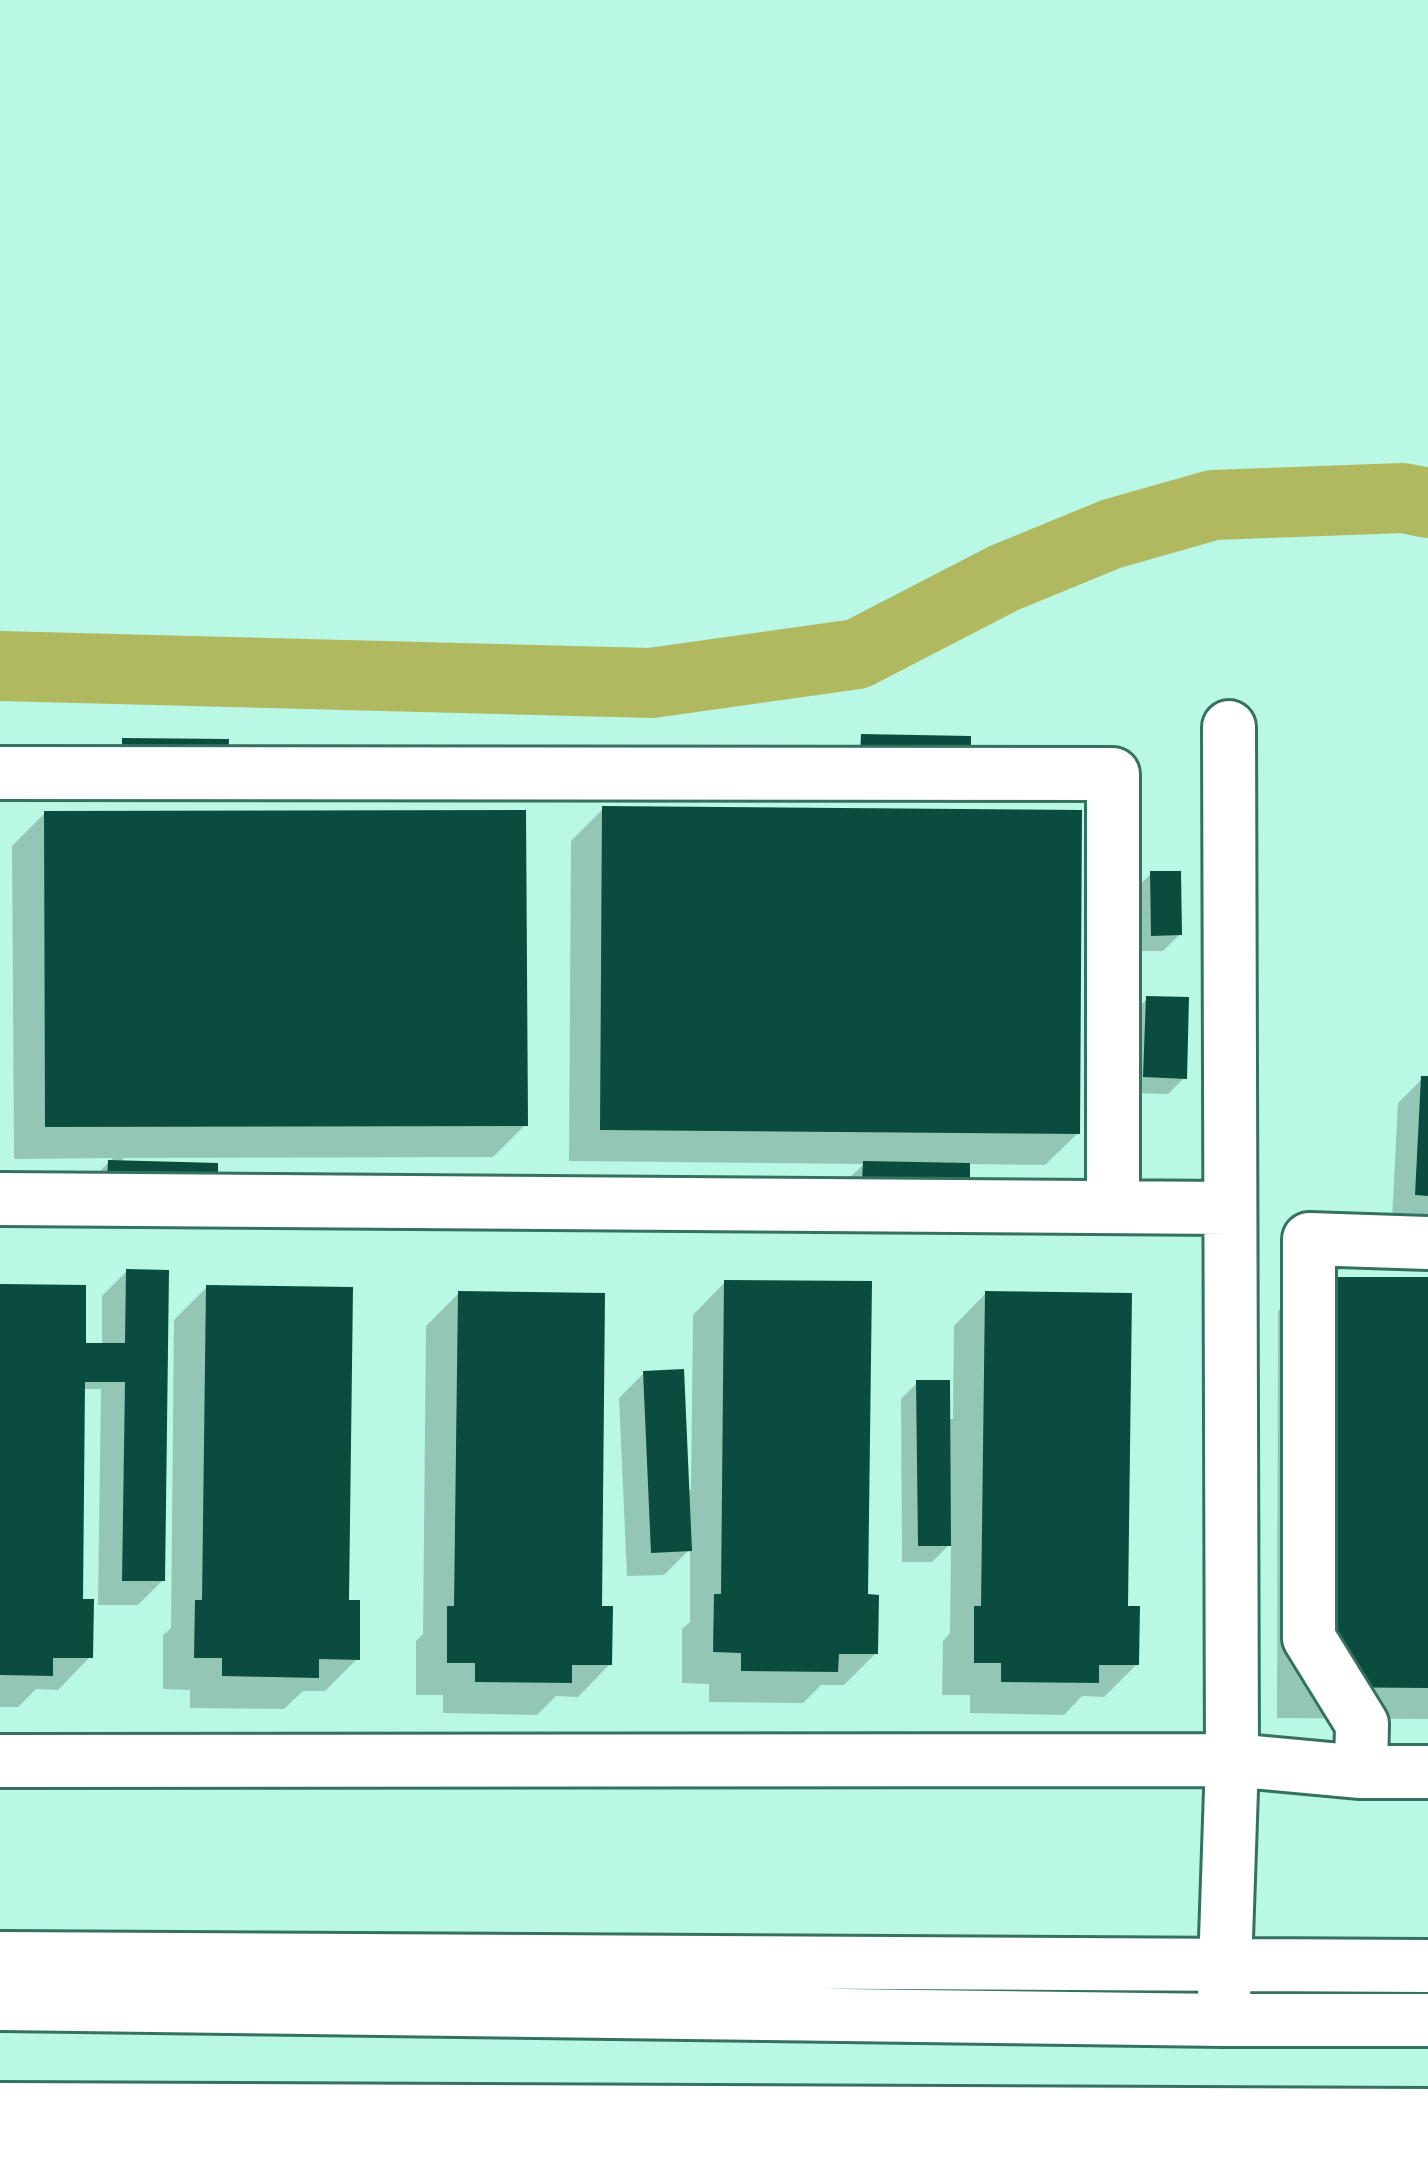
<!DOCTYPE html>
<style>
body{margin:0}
canvas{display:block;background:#b9f8e4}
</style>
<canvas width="1428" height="2175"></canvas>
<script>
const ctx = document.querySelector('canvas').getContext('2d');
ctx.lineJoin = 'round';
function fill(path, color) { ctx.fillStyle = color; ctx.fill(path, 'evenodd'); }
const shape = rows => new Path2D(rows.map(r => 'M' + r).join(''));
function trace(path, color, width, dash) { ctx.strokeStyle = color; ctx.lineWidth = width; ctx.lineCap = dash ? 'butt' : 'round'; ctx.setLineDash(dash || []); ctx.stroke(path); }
fill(shape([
 [603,809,1078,1133,1045,1165,967,1164,967,1183,847,1180,864,1164,569,1161,571,841],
 [45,813,525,1125,493,1157,123,1158,123,1163,216,1166,92,1179,113,1158,14,1159,12,846],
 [1151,874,1180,934,1163,951,1135,951,1134,890],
 [1147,999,1184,1078,1168,1094,1128,1093,1130,1015],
 [1422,1079,1428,1079,1428,1221,1392,1219,1398,1103],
 [127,1271,163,1580,138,1605,98,1605,101,1389,83,1389,80,1601,90,1657,58,1690,36,1689,18,1707,0,1707,0,1287,83,1349,102,1345,102,1296],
 [1310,1279,1428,1280,1428,1719,1277,1718,1278,1311],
 [725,1282,866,1597,876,1653,844,1685,821,1685,803,1703,709,1702,709,1684,682,1683,682,1629,690,1622,690,1549,664,1575,627,1576,619,1398,644,1373,687,1490,691,1490,693,1315],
 [207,1287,357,1659,325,1691,303,1691,284,1709,190,1708,190,1690,163,1689,163,1635,171,1628,174,1320],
 [459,1293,610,1664,578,1697,556,1696,537,1715,443,1713,443,1695,416,1695,416,1641,423,1634,426,1326],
 [986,1293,1126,1608,1137,1664,1104,1697,1082,1696,1064,1715,970,1713,970,1695,942,1695,943,1641,950,1633,951,1543,932,1562,902,1562,901,1399,917,1383,948,1419,953,1419,954,1326]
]), '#0003');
trace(shape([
 [0,666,651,683,857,654,1004,578,1111,534,1213,505,1403,498,1428,503]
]), '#b1b960', 70);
fill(shape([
 [861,734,971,736,971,760,860,758],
 [122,738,229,739,228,760,122,759],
 [602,806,1082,810,1080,1134,600,1130],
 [526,810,528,1126,45,1127,44,811],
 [1150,871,1181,871,1182,935,1151,936],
 [1146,996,1189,997,1187,1079,1143,1077],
 [1421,1076,1428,1076,1428,1196,1415,1195],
 [108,1160,218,1163,218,1184,107,1181],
 [863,1161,970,1163,970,1184,862,1183],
 [126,1269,169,1270,165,1581,122,1581,125,1382,85,1382,83,1599,94,1599,93,1658,53,1658,53,1676,0,1675,0,1284,86,1285,86,1343,125,1343],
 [1309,1277,1428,1277,1428,1688,1308,1687],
 [724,1280,872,1281,868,1594,879,1595,878,1654,839,1654,838,1672,741,1671,741,1653,713,1652,714,1594,721,1594],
 [206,1285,353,1287,349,1600,360,1600,360,1660,319,1659,319,1678,222,1676,222,1658,194,1658,195,1600,202,1600],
 [458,1291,605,1293,602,1606,613,1606,612,1665,572,1665,572,1683,475,1682,475,1663,447,1663,447,1606,454,1606],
 [985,1291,1132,1293,1128,1606,1140,1606,1139,1665,1099,1665,1099,1683,1001,1682,1001,1663,974,1663,974,1606,981,1606],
 [684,1369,692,1551,651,1553,643,1371],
 [916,1380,950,1380,951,1546,918,1546]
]), '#0a4d3e');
const minor = shape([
 [0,773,1113,774,1113,1207],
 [0,1199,1229,1208],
 [0,1761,1232,1760,1361,1772,1428,1772],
 [1361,1772,1362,1724,1309,1638,1309,1239,1428,1243],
 [0,1958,1428,1966],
 [1224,1998,1232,1760,1229,727],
 [0,2004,1224,2020,1428,2020],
 [0,2109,1428,2115],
 [0,2150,1428,2156]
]);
trace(minor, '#357161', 58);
trace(minor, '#fff', 52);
</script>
